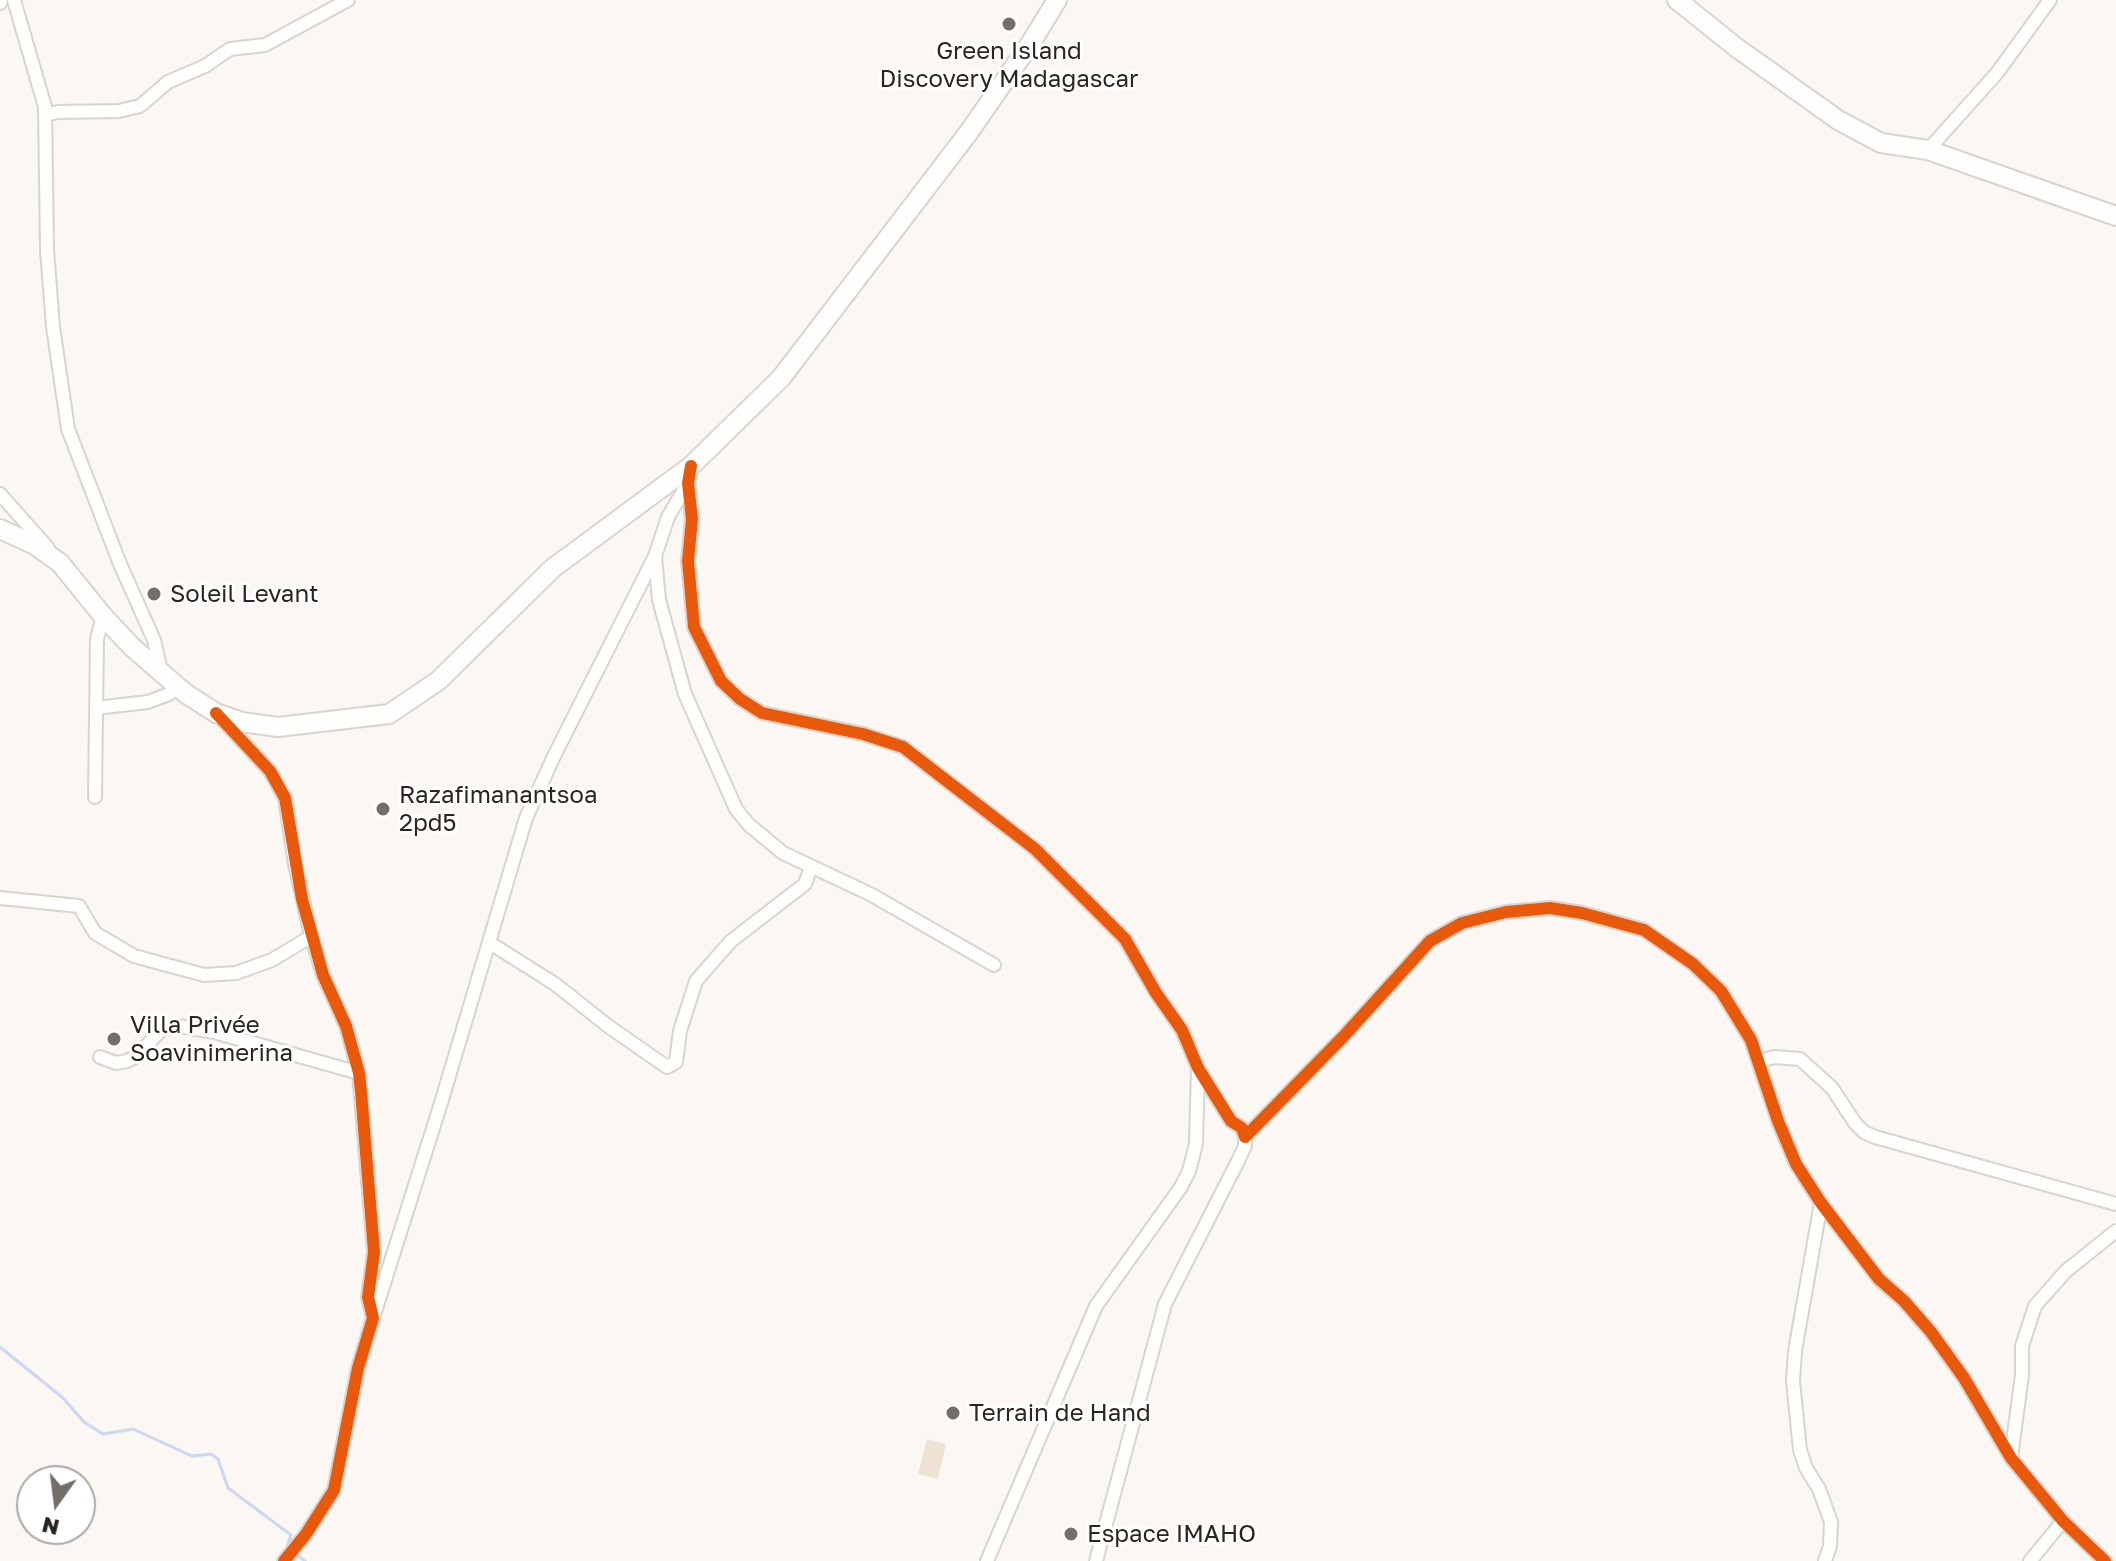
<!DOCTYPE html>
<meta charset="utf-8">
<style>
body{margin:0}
#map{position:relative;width:2116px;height:1561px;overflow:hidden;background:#fbf7f2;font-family:"Golos Text",sans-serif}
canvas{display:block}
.north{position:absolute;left:16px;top:1465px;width:80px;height:80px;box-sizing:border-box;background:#fff;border:2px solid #aba8a5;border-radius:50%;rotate:194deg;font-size:22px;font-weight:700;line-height:32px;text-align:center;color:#2c251d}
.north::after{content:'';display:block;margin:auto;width:28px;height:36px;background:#746e68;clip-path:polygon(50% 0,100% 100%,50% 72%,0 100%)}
</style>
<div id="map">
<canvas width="2116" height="1561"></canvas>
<div class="north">N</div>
</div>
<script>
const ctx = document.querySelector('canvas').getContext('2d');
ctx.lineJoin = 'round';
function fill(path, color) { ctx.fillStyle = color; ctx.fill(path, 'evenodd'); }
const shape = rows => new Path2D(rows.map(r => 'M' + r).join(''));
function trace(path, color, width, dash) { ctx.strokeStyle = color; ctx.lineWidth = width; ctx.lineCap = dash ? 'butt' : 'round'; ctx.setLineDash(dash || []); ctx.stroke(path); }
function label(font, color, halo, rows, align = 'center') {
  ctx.font = font + ' "Golos Text",sans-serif'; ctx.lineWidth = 6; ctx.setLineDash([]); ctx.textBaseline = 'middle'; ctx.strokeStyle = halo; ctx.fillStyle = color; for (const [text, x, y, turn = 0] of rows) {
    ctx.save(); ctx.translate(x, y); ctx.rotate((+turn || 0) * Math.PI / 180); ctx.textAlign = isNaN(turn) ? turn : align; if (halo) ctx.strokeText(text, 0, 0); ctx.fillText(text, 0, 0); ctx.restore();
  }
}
fill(shape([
 [927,1439,946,1444,938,1479,918,1474]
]), '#eee2d2');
trace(shape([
 [0,1347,63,1398,84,1422,103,1434,133,1429,192,1456,211,1454,218,1459,228,1488,291,1535,287,1547],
 [295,1554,305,1561]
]), '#cbd7f3', 3);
const street = shape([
 [14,0,45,107,47,250,53,327,68,429,120,564,154,640,161,671],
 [0,3,1,0],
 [45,115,58,112,119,111,140,106,168,82,205,66,230,49,265,45,348,0],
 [1928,150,1997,73,2050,0],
 [691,466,688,483,692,519,688,561,694,627,721,681,740,699,762,713,863,734,903,747,1035,849,1125,939,1156,993,1182,1030,1198,1068,1231,1121,1242,1128,1245,1137,1343,1037,1430,941,1462,923,1506,912,1550,908,1582,913,1644,930,1693,964,1721,991,1751,1040,1778,1121,1796,1164,1821,1203,1879,1279,1904,1301,1931,1332,1964,1378,2011,1458,2063,1521,2105,1561],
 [0,494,48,548],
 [655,556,659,600,685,694,736,809,749,825,783,853,872,895,994,965],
 [96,708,148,702,169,694,177,687],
 [220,717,270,771,285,798,295,864,309,927,323,975,346,1026,359,1073,374,1252,368,1297,373,1318,358,1368,334,1490,306,1534,284,1561],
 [95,797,97,639,103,616],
 [0,898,79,906,95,933,134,956,204,975,236,973,272,960,312,936],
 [490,943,555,984,608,1026,667,1067,676,1062,680,1031,696,981,731,941,805,884,811,867],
 [100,1057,116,1063,127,1061,137,1056,162,1029,179,1026,214,1032,359,1073],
 [1760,1061,1774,1057,1800,1059,1832,1088,1855,1123,1864,1132,1875,1137,2116,1204],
 [1821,1203,1795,1351,1793,1381,1800,1450,1806,1468,1819,1489,1831,1522,1830,1546,1825,1561],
 [374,1315,441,1103,526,818,554,756,655,556,668,517,688,483],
 [2011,1457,2022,1375,2022,1346,2035,1306,2066,1271,2116,1231],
 [987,1561,1096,1306,1181,1187,1189,1171,1196,1144,1198,1068],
 [1096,1561,1165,1304,1239,1159,1245,1146,1245,1137],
 [2030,1561,2063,1521]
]);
const secondary = shape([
 [1677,0,1737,48,1838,120,1881,143,1928,150,2116,216],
 [0,529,35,545,60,563,103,616,132,647,185,693,216,713,242,722,278,727,389,714,438,681,553,568,691,466,781,378,969,132,1032,41,1057,0]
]);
trace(street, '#d9d4cd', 16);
trace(secondary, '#d9d4cd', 22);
trace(street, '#fefefd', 12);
trace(secondary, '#fefefd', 18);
trace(shape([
 [691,466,688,483,692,519,688,561,694,627,721,681,740,699,762,713,863,734,903,747,1035,849,1125,939,1156,993,1182,1030,1198,1068,1231,1121,1242,1128,1245,1137,1343,1037,1430,941,1462,923,1506,912,1550,908,1582,913,1644,930,1693,964,1721,991,1751,1040,1778,1121,1796,1164,1821,1203,1879,1279,1904,1301,1931,1332,1964,1378,2011,1458,2063,1521,2105,1561],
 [216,713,270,771,285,798,302,899,323,975,346,1026,359,1073,361,1092,374,1252,368,1297,373,1318,358,1368,334,1490,306,1534,284,1561]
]), '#e8590c', 12);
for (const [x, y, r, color] of [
 [1009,24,8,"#746e68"],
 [154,594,8,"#746e68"],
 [383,809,8,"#746e68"],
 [114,1039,8,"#746e68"],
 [953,1413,8,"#746e68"],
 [1071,1534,8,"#746e68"]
]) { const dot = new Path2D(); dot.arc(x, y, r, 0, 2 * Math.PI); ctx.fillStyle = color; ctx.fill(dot); trace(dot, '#fff', 3); }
label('24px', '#2c251d', '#fff', [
 ["Green Island",1009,51,"center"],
 ["Discovery Madagascar",1009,79,"center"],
 ["Soleil Levant",170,594],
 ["Razafimanantsoa",399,795],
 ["2pd5",399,823],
 ["Villa Privée",130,1025],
 ["Soavinimerina",130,1053],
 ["Terrain de Hand",969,1413],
 ["Espace IMAHO",1087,1534]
], 'left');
</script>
